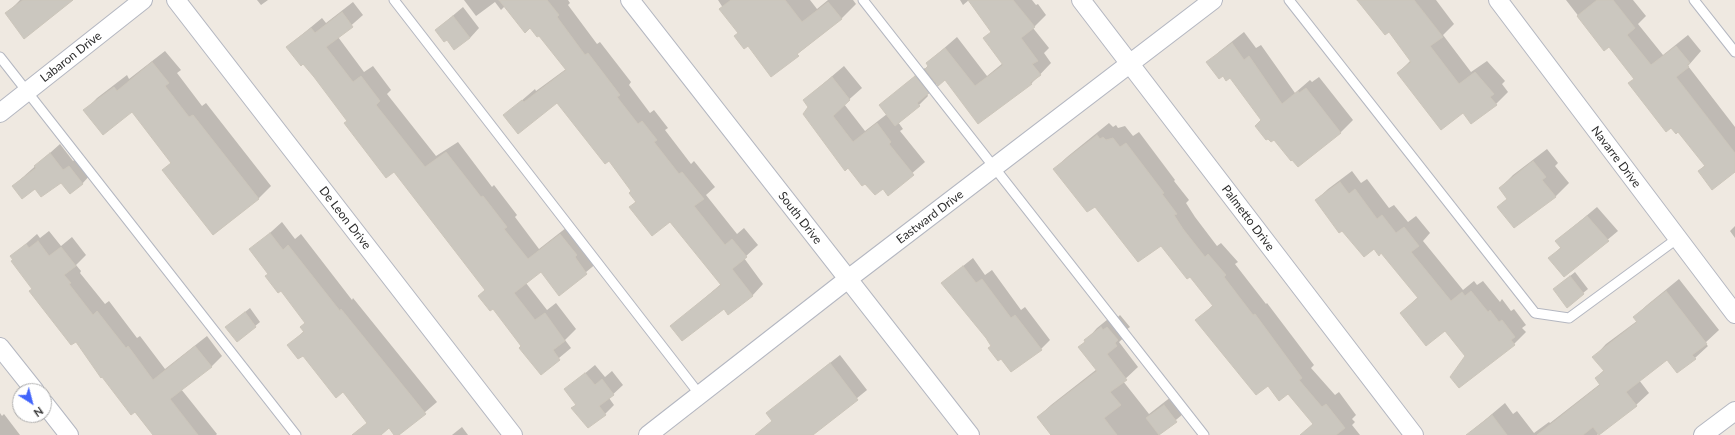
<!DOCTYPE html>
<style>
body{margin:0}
#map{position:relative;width:1735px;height:435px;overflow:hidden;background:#efe9e1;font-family:Lato,sans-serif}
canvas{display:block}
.north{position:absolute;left:12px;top:383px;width:40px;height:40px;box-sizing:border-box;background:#fff;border:1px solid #ababab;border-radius:50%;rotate:144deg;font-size:11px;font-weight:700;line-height:16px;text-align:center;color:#2e2e2e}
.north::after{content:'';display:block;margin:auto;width:14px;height:18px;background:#4264fb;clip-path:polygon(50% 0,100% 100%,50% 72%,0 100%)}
</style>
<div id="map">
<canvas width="1735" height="435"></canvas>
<div class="north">N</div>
</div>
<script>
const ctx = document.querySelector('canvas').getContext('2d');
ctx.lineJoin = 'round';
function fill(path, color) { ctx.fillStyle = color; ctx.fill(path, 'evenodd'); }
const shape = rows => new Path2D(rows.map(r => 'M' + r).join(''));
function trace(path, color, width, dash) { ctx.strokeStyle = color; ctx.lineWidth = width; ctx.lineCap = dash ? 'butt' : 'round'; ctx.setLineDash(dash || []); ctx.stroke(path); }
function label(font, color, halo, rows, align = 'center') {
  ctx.font = font + ' Lato,sans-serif'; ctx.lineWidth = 4; ctx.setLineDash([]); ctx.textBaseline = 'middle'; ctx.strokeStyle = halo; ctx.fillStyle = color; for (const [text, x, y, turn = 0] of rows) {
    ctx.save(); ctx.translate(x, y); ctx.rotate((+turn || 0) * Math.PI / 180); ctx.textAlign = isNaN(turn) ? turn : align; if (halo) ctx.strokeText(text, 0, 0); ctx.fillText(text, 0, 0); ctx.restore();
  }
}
fill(shape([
 [20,0,72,0,6,14],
 [257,0,268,0,261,5],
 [464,0,568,0,570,3,568,5,597,44,600,42,631,82,629,85,650,113,654,110,668,128,665,130,691,164,694,161,715,187,706,195,737,234,744,228,758,245,744,258,763,284,752,296,672,326,721,284,671,220,631,207,636,201,632,190,609,159,557,101,505,115,535,89,536,91,566,69,540,34,505,6,501,10,495,2,476,16],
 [718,0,810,0,817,9,828,0,853,0,856,4,841,19,771,75,739,33],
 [960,0,1032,0,1036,5,1038,4,1046,15,1033,28,1049,48,1044,53,1051,63,1031,84,978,122,946,79,937,83,927,94,928,96,919,105,898,122,903,129,900,131,925,162,888,194,804,100,844,66,862,88,844,104,865,131,887,114,880,105,925,68,926,69,929,66,927,63,957,37,987,76,1003,63,992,31,969,0,963,5],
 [1359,0,1436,0,1454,24,1443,35,1471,72,1487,61,1505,81,1502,84,1508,92,1496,104,1464,112,1398,73,1411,60,1389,31],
 [1566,0,1633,0,1646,16,1638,24,1663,55,1688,35,1701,51,1688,66,1735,127,1735,171,1699,171,1705,165,1609,45,1604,49],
 [353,2,363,15,338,37,364,72,373,66,391,90,387,94,436,156,458,142,492,187,494,185,517,215,515,217,539,249,571,224,598,262,559,295,541,271,526,283,547,310,556,303,576,329,565,340,571,348,541,373,493,307,479,296,486,289,394,171,348,120,315,76,287,47,322,18,326,23],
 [463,7,479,28,470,38,447,39,436,30],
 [1244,32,1256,48,1261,45,1295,93,1310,80,1312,82,1319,77,1353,120,1341,132,1298,166,1230,77,1208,62,1220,51],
 [165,51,181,70,177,73,202,106,206,103,271,186,259,198,214,234,164,170,172,162,132,110,85,110,97,98,127,75,129,79],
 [1109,123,1113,127,1116,125,1118,128,1125,126,1133,136,1139,132,1175,180,1174,181,1189,200,1186,203,1195,217,1217,246,1221,243,1238,262,1235,264,1266,304,1267,303,1314,365,1311,368,1335,395,1339,392,1356,415,1352,419,1355,422,1352,425,1360,435,1307,435,1305,432,1314,423,1288,393,1268,385,1197,320,1213,305,1190,276,1162,245,1095,205,1054,169,1067,157],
 [60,144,73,161,79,157,91,174,82,184,61,181,35,188,13,186],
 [1547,149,1558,163,1555,166,1569,183,1555,197,1498,207,1508,198,1500,188,1513,175],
 [1352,171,1361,183,1367,179,1389,208,1394,205,1408,222,1416,216,1430,233,1423,241,1463,290,1474,281,1477,285,1483,281,1500,302,1502,299,1511,311,1514,309,1526,325,1522,328,1526,332,1514,344,1466,356,1445,330,1401,313,1418,297,1382,252,1316,200,1328,189],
 [1597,207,1618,231,1564,276,1550,258,1561,247,1556,241],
 [282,222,295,239,301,234,352,300,353,298,437,402,398,435,396,435,389,427,379,435,372,435,368,423,343,391,303,354,289,345,304,331,301,327,306,322,251,250],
 [1735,226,1735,238,1730,231],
 [49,231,61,246,72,237,86,255,76,265,81,271,80,273,105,304,109,301,137,338,140,336,165,369,207,336,222,356,211,367,181,389,217,434,216,435,154,435,33,288,12,256,37,234,40,238],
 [973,258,985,275,992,270,1021,310,1025,307,1050,340,1041,349,992,346,987,337,942,283],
 [1575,272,1588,289,1567,306,1559,285],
 [1679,279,1719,330,1705,343,1708,346,1695,358,1667,359,1639,380,1649,393,1636,405,1597,435,1477,435,1473,430,1505,403,1513,414,1517,411,1534,433,1549,422,1550,423,1600,384,1596,378,1604,370,1594,357,1606,344,1637,321,1634,317,1647,305],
 [250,308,260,322,237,341,231,323],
 [1113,315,1116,319,1120,315,1130,327,1126,330,1129,333,1119,342,1138,367,1123,381,1149,414,1176,393,1189,409,1158,435,1052,435,1038,417,1051,405,1097,369,1079,348,1097,328],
 [840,355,867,390,830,420,808,435,773,435,773,420,767,413],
 [595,365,605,377,612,371,623,385,609,398,614,405,605,414,572,408,577,404,566,389],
 [0,413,2,416,4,414,20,435,0,435],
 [462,427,468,435,452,435]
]), '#0003');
const building = shape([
 [23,0,73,0,24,39,5,13,23,0],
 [499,0,547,0,559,15,557,17,585,55,588,53,620,95,617,97,638,124,642,121,657,140,654,142,679,174,682,172,704,199,694,206,725,245,732,239,747,257,732,269,753,296,728,315,724,309,682,341,670,326,721,285,670,222,652,236,629,207,636,202,629,193,631,191,609,161,605,164,557,103,518,134,503,115,522,100,524,102,566,70,539,36,537,37,530,28,525,33,499,0],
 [731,0,785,0,802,22,828,2,842,19,797,54,799,56,771,77,748,46,744,49,734,36,738,33,719,9,731,0],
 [968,0,1013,0,1035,27,1021,38,1038,61,1032,64,1041,75,1030,83,1032,84,978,124,945,80,938,86,925,69,928,66,926,63,945,48,975,86,1003,65,983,38,991,32,968,0],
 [1357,0,1414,0,1443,37,1430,46,1459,84,1475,72,1494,94,1490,97,1497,105,1471,124,1463,113,1441,130,1397,73,1411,62,1389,32,1385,35,1357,0],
 [1597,0,1613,0,1635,28,1627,35,1651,65,1676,46,1690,63,1687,65,1689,67,1676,77,1735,153,1735,172,1712,190,1698,171,1705,166,1678,132,1676,134,1671,128,1666,132,1628,83,1634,79,1609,47,1604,51,1577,16,1597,0],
 [342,12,353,27,326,47,353,82,361,76,380,101,376,105,425,167,446,152,481,197,483,196,507,227,504,229,528,259,560,234,577,255,575,257,587,274,559,296,541,272,514,293,535,320,545,313,565,341,553,350,560,360,541,375,519,348,521,346,493,309,490,311,478,296,485,290,394,172,386,178,344,123,347,121,314,77,303,64,301,66,286,47,311,28,315,33,342,12],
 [453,16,470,38,454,50,447,40,444,42,435,30,453,16],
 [1232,43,1244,60,1249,56,1282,104,1298,91,1299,93,1306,88,1341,133,1298,167,1292,160,1291,161,1274,140,1271,142,1268,139,1266,140,1255,126,1261,120,1230,78,1226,81,1223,76,1219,79,1206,62,1232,43],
 [152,62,169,83,165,86,189,117,193,115,259,199,213,235,162,170,171,163,132,112,103,135,83,110,114,87,117,91,152,62],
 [915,76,929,93,917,103,920,106,895,126,879,105,915,76],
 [832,77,850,100,833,116,853,142,877,123,891,142,889,144,914,175,888,196,883,189,875,195,865,184,862,186,848,168,845,171,803,114,808,107,803,100,832,77],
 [1097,135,1100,139,1103,137,1106,140,1113,138,1120,147,1126,143,1164,193,1162,194,1177,214,1174,215,1183,229,1205,257,1208,254,1226,275,1224,277,1253,315,1255,314,1302,378,1299,380,1322,407,1326,404,1345,428,1336,435,1300,435,1313,424,1288,394,1279,401,1268,386,1256,395,1195,320,1213,306,1190,277,1187,279,1161,246,1138,262,1095,207,1087,212,1053,169,1097,135],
 [50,153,63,170,69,166,83,184,70,194,61,183,41,197,35,189,22,199,12,186,36,168,34,166,50,153],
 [1533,161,1546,177,1542,180,1556,197,1514,228,1497,207,1507,199,1499,188,1533,161],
 [1340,182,1349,194,1355,189,1377,219,1382,215,1396,233,1404,227,1419,246,1411,252,1451,301,1462,292,1465,296,1471,291,1488,312,1490,310,1499,322,1502,320,1515,337,1511,340,1515,345,1459,388,1450,377,1465,356,1445,331,1426,346,1400,313,1418,298,1381,253,1379,256,1374,249,1364,257,1342,231,1339,233,1315,200,1340,182],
 [1587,216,1609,241,1564,277,1548,258,1561,248,1555,241,1587,216],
 [270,233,283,250,288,245,340,311,341,309,426,414,399,435,394,435,389,428,381,435,352,435,367,423,343,392,336,398,303,356,298,359,287,345,304,332,300,327,305,323,281,291,278,293,265,276,268,274,249,249,270,233],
 [38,241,49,256,61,247,76,266,64,275,71,283,69,284,93,315,97,311,126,348,128,346,153,380,195,346,212,367,170,399,198,435,153,435,135,412,131,415,102,377,101,378,76,342,71,345,29,291,32,289,11,261,13,260,10,256,26,244,29,248,38,241],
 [963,266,976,283,982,279,1011,318,1015,315,1042,350,1011,372,1001,359,998,361,988,348,991,346,986,338,941,283,963,266],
 [1570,276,1584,294,1567,308,1553,289,1570,276],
 [1666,291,1707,344,1692,355,1696,359,1677,373,1667,360,1626,392,1637,406,1599,435,1593,427,1583,435,1537,435,1600,385,1595,378,1604,371,1592,357,1637,322,1633,317,1666,291],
 [245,312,256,327,237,342,225,327,245,312],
 [1101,327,1103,330,1107,327,1118,340,1115,343,1117,346,1107,354,1127,380,1110,392,1121,405,1104,418,1117,435,1051,435,1037,417,1097,371,1078,347,1085,342,1084,340,1101,327],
 [830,363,858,400,813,435,755,435,772,421,766,413,830,363],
 [585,373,595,385,602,379,614,395,599,406,606,415,588,428,571,408,576,405,564,389,585,373],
 [1164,405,1177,422,1159,435,1146,418,1164,405],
 [1492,415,1507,435,1466,435,1492,415]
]);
fill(building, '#cbc7bf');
trace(building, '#cbc5ba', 1);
const service = shape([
 [394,0,700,395],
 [863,0,1204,435],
 [1289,0,1535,313,1569,318,1678,238],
 [1694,0,1735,52],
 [0,57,296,435]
]);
const minor = shape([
 [176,0,513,435],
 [630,0,970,435],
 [1081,0,1414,435],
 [1498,0,1735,314],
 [0,113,143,0],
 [0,347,35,391],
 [44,403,69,435],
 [648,435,848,279,1213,0],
 [1703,435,1735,411]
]);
trace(service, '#b4b7c1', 11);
trace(minor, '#b4b7c1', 20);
trace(service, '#fff', 9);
trace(minor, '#fff', 18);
label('12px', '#2e2e2e', '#fff', [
 ["Labaron Drive",71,57,-38],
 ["Navarre Drive",1616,157,53],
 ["Eastward Drive",930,217,-37],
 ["De Leon Drive",345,218,52],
 ["South Drive",800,218,52],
 ["Palmetto Drive",1248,218,53]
]);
</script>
